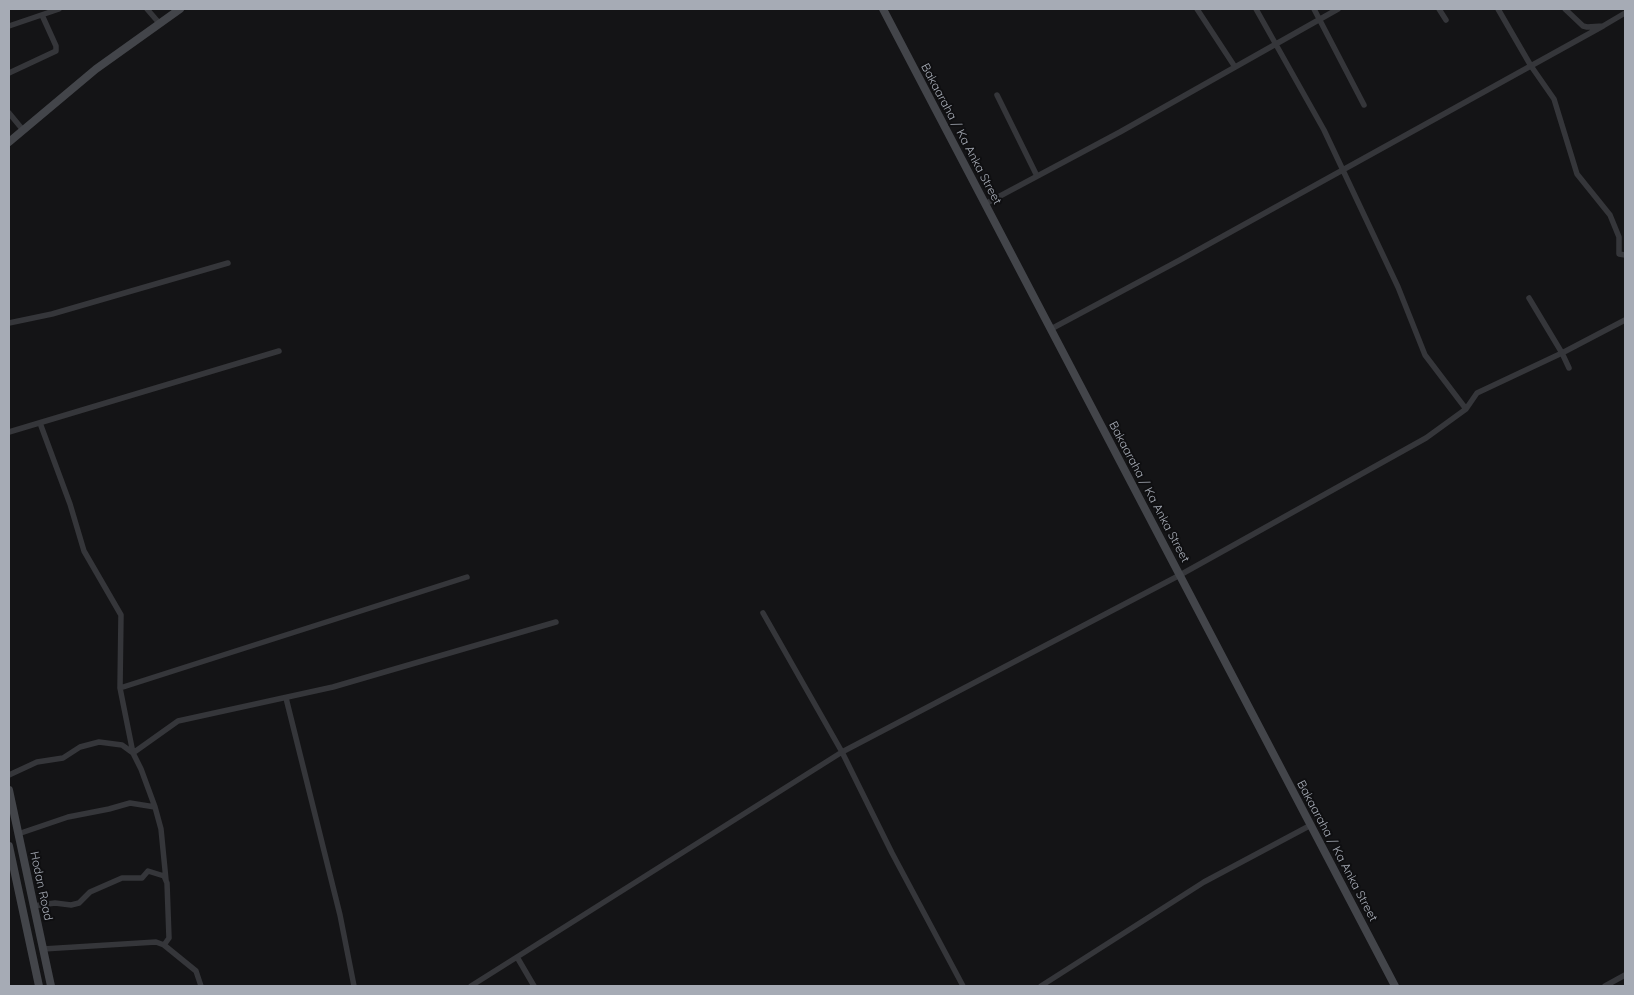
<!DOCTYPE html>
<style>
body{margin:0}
#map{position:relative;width:1634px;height:995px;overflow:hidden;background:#141416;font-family:Quicksand,sans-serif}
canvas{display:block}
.frame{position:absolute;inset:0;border:10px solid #a6abb5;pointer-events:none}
</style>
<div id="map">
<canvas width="1634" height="995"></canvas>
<div class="frame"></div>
</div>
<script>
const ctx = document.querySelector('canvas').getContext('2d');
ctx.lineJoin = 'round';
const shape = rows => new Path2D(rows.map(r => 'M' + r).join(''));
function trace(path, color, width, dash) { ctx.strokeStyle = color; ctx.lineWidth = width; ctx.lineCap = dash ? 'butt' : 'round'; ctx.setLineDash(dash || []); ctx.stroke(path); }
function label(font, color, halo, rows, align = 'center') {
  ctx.font = font + ' Quicksand,sans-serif'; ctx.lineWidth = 4; ctx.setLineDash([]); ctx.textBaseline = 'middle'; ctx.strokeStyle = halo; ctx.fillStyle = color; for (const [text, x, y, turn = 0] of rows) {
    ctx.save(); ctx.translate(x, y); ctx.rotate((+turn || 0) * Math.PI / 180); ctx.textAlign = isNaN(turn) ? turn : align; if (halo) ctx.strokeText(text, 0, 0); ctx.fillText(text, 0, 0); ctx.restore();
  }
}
trace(shape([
 [147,9,160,24],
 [1197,9,1235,67],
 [1256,9,1324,130,1398,287,1425,355,1466,409],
 [1314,9,1364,105],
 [1439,9,1446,20],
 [1498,9,1531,66,1554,99,1577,174,1610,215,1619,237,1619,254,1625,255],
 [1565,9,1583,26,1587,27,1603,26,1625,13],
 [9,26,59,9],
 [9,73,56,51,56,46,42,15],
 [997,95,1037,176],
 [9,113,23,130],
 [985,204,1120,132,1338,9],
 [1529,298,1562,353,1569,368],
 [9,323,52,314,228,263],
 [1051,329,1180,260,1603,26],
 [40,423,70,504,84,551,121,615,120,688,133,753,178,721,333,687,556,622],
 [9,432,279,351],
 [763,613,842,752,892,853,963,986],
 [120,688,467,577],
 [286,698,340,915,354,986],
 [9,775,37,762,63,758,80,747,99,742,122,745,133,753,141,769,155,807],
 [18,834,68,817,109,809,130,803,155,807,161,829,166,880],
 [33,906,55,903,71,905,79,903,90,892,122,878,142,878,148,871,164,876,167,883,169,938,164,945],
 [43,949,156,942,164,945,196,971,201,986],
 [517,957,534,986],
 [471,986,842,752,1180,575,1426,438,1466,409,1477,393,1562,353,1625,320],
 [1041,986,1204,882,1311,825],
 [1605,986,1625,975]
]), '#35363a', 5.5);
trace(shape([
 [883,9,1395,986],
 [9,142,96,69,180,9],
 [9,790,51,986],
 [9,846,39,986]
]), '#43454a', 8);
label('12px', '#a6abb5', '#0f0f11', [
 ["Bakaaraha / Ka Anka Street",961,134,62],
 ["Bakaaraha / Ka Anka Street",1149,492,62],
 ["Bakaaraha / Ka Anka Street",1337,851,62],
 ["Hodan Road",41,886,78]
]);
</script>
